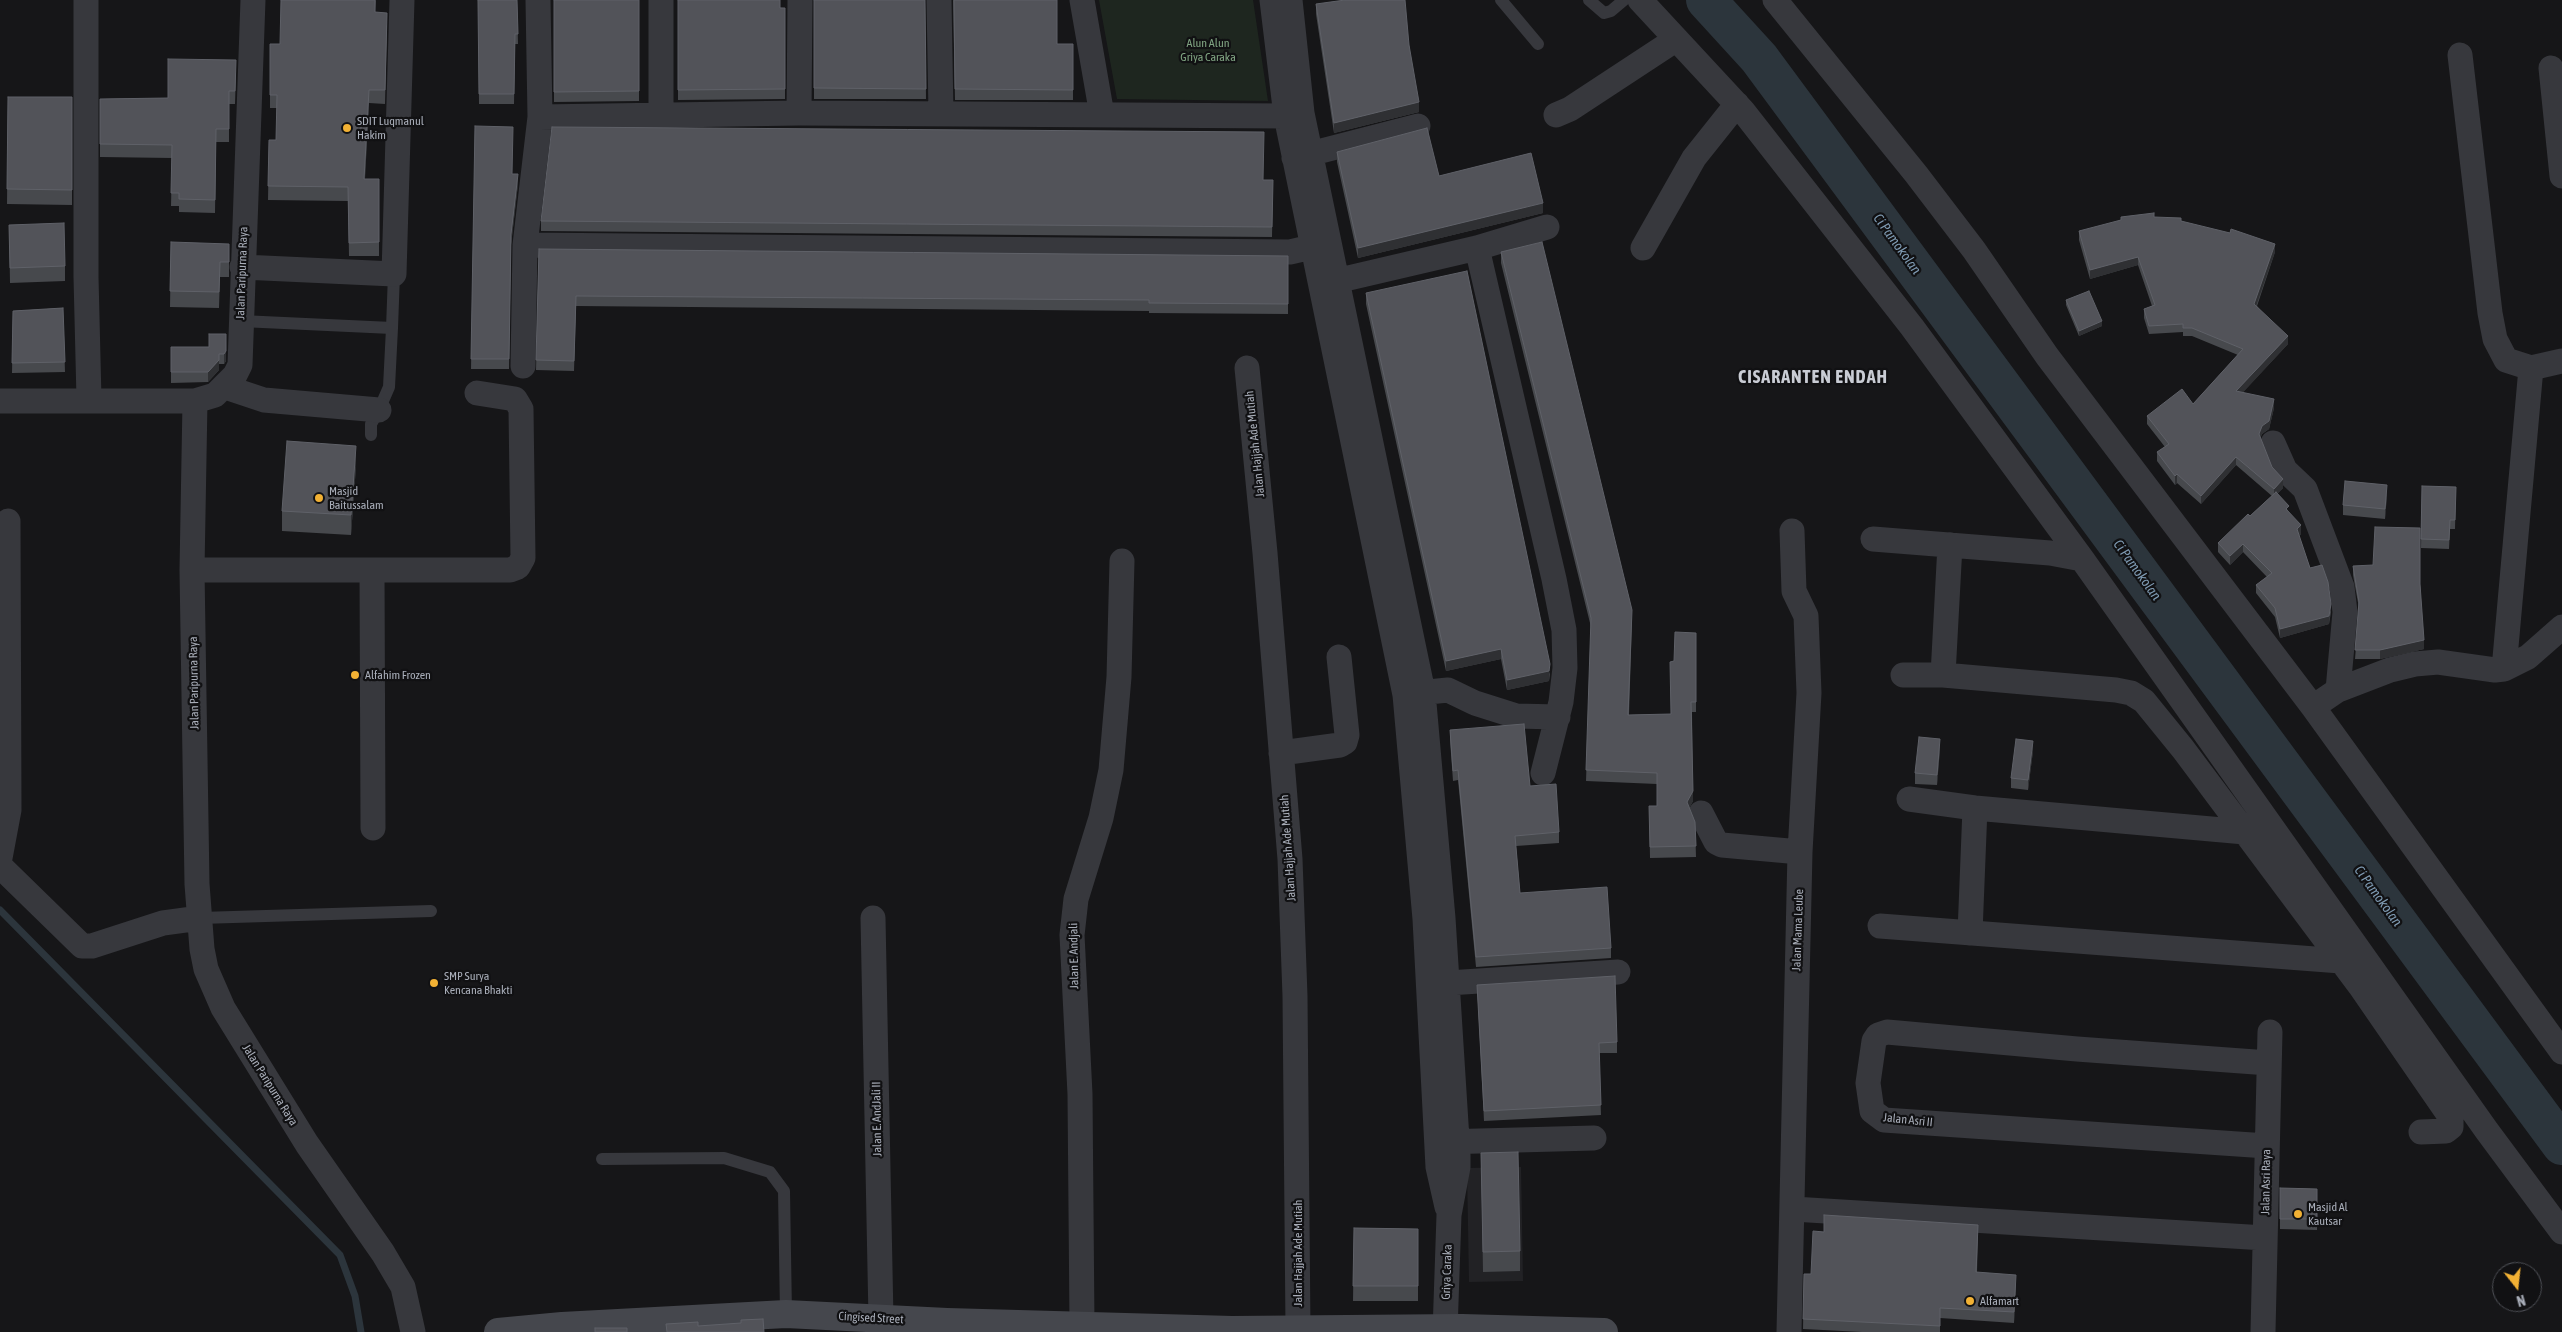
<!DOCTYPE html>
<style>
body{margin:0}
#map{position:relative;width:2562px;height:1332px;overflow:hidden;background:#161618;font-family:"Asap Condensed",sans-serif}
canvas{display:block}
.north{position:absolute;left:2492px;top:1262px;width:50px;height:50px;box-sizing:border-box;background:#111113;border:1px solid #4d4f55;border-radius:50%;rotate:164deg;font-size:14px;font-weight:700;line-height:20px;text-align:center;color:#a8adb8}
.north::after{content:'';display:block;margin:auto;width:18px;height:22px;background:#f2b134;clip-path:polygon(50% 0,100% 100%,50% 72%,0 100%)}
</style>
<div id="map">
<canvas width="2562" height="1332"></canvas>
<div class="north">N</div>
</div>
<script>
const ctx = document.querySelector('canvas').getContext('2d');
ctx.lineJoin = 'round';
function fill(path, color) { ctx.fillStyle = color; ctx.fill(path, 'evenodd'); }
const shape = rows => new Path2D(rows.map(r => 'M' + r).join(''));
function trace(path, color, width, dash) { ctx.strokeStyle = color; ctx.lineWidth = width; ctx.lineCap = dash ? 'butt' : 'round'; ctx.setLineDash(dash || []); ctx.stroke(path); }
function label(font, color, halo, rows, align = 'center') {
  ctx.font = font + ' "Asap Condensed",sans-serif'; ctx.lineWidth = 4.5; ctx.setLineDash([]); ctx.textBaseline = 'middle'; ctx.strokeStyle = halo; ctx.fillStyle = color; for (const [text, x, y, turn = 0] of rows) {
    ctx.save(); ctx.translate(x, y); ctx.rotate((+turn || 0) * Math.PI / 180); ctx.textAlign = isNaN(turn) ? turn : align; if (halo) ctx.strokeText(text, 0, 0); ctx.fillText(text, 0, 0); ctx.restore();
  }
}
fill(shape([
 [1521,1167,1523,1281,1469,1282,1467,1168]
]), '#222225');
fill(shape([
 [1099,0,1253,0,1268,101,1117,99]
]), '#1e261f');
trace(shape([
 [0,910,340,1255,355,1296,361,1332]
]), '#2c353c', 7);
trace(shape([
 [1706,0,1759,58,2562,1145]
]), '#2c353c', 40);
trace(shape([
 [1501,0,1538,44],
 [1589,0,1604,13,1611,11,1624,0],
 [241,321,392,328,389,387,379,410,371,424,371,435],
 [392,328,394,274],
 [200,918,431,911],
 [602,1159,724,1158,770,1172,784,1191,786,1314]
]), '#37383d', 12);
trace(shape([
 [86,0,86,277,89,399],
 [661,0,661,115],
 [939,0,941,114],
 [1082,0,1102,115],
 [1272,0,1286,116,1405,695,1425,919,1438,1167,1447,1207],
 [1290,0,1302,113,1423,692,1443,918,1458,1155,1458,1167,1449,1215,1445,1332],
 [1640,0,1743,111,1912,327,2082,559,2487,1131,2562,1232],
 [1775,0,1916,174,1974,250,2047,356,2313,707,2562,1052],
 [2460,55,2490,313,2495,339,2506,360,2531,368],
 [2551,68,2562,176],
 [799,113,800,0],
 [1556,115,1570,109,1675,40],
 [540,117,799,113,1286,116,1302,113],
 [1294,158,1418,126],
 [525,245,1290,252,1329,243],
 [1477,248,1554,579,1564,630,1565,668,1561,702,1543,773],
 [1643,248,1694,158,1737,104],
 [242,267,394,274,402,0],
 [1323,284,1477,248,1547,227],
 [523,366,525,245,540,117,538,0],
 [1247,368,1265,553,1290,859,1295,996,1298,1330],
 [225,387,264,400,379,410],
 [0,401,195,401,215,395,235,375,240,365,253,0],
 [195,401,192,570,197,884,202,949,206,969,223,1008,307,1144,383,1253,403,1287,413,1332],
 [2273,443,2285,470,2305,489,2342,587,2345,612,2338,690],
 [1873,539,2050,553,2082,559],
 [192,570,510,570,518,567,523,558,521,409,515,399,477,393],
 [372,570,373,828],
 [2504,669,2531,368,2562,361],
 [1903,675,1943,675,2116,690,2131,693,2144,701,2183,749,2360,986,2451,1118,2451,1127,2446,1131,2421,1132],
 [1943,675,1950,545],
 [1408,694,1448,690,1475,703,1516,716,1558,717],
 [2313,707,2338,690,2390,670,2415,664,2438,662,2495,670,2504,669,2528,657,2562,627],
 [1281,753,1340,745,1345,742,1347,735,1339,657],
 [1909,799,1975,808,2245,832],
 [1701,813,1716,842,1722,845,1800,852],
 [0,858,9,810,8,521],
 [0,866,82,946,92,946,163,923,200,918],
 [873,918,881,1319],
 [1880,926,2341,961,2348,954],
 [1970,933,1975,808],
 [1448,983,1618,972],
 [1441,1142,1594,1138],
 [2267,1146,1884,1120,1872,1111,1868,1083,1874,1041,1878,1035,1887,1032,2077,1049,2269,1063],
 [1793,1209,2265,1238],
 [1082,1325,1080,1094,1072,935,1076,899,1101,818,1111,770,1119,677,1122,561],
 [1789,1332,1800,852,1809,693,1806,616,1794,591,1792,531],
 [2263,1332,2270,1032]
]), '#37383d', 25);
trace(shape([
 [498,1332,562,1326,786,1314,947,1322,1232,1330,1462,1328,1604,1332]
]), '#45474d', 28);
fill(shape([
 [376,0,375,12,387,26,385,104,369,103,365,179,379,179,379,256,349,256,348,201,268,200,269,140,276,140,277,108,270,108,270,44,280,44],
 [478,0,517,0,518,44,515,44,514,104,479,104],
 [554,0,639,0,639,101,554,102],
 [678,0,785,8,785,99,678,100],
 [814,0,925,0,926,99,814,99],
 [953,0,1057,44,1073,44,1073,100,955,100],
 [1316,4,1409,45,1419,112,1334,133,1316,14],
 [236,73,235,104,229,104,229,142,216,142,215,213,179,212,179,206,171,206,172,158,100,157,100,99,168,98],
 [8,97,72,97,72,205,7,204],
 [475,126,512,174,518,184,511,245,509,369,471,369],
 [1337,152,1439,176,1543,213,1358,258,1337,162],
 [1263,180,1273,180,1272,237,541,231,541,221],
 [2154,217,2181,221,2275,252,2257,306,2288,344,2242,393,2274,408,2269,429,2262,434,2260,438,2272,467,2283,488,2277,494,2289,512,2301,534,2299,536,2310,568,2331,612,2329,624,2280,638,2275,617,2256,593,2256,585,2267,577,2243,552,2230,565,2218,552,2218,543,2250,516,2272,496,2236,465,2201,504,2177,483,2175,485,2157,461,2157,452,2165,447,2147,424,2147,416,2193,404,2238,355,2192,336,2183,336,2183,332,2149,334,2144,318,2144,309,2152,306,2138,265,2090,279,2079,240,2079,231],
 [9,225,65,266,65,281,10,283],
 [171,242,229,259,229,277,220,277,219,308,170,307],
 [539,249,1288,256,1288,314,1149,313,1149,311,576,306,574,371,536,370],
 [1501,252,1632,620,1629,715,1671,714,1674,661,1696,633,1696,712,1692,712,1693,801,1689,808,1695,822,1696,857,1650,858,1649,806,1657,806,1657,784,1586,781,1591,627,1501,263],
 [1366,293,1550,674,1549,681,1507,690,1501,659,1446,671,1366,304],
 [2066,300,2102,326,2079,336,2066,305],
 [63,308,65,372,12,373,13,311],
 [226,334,226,361,224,364,219,364,219,370,208,382,171,383,171,347,209,347],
 [356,466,351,535,282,531,282,511],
 [2422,486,2456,487,2455,529,2450,529,2449,549,2421,548],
 [2387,495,2385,519,2343,515,2343,505],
 [2353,566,2420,584,2424,649,2380,659,2355,659,2359,608,2353,575],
 [1450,730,1530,786,1559,832,1559,843,1516,846,1520,893,1611,948,1611,958,1476,967,1458,780,1453,781,1450,740],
 [1940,749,1937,785,1915,784,1915,773],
 [2033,751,2028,790,2011,788,2011,778],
 [1477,985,1617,1042,1617,1053,1599,1053,1601,1115,1484,1121],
 [1481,1153,1520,1251,1520,1271,1483,1272],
 [2280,1188,2317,1189,2317,1230,2280,1229],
 [1354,1228,1418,1229,1418,1301,1353,1301],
 [1978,1235,1977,1272,2016,1285,2014,1323,1940,1318,1940,1332,1862,1332,1803,1329,1804,1274,1811,1274]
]), '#47494d');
fill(shape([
 [369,90,369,103,364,193,364,179],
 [1419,102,1419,112,1334,133,1334,123],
 [518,174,518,184,511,245,509,369,511,234],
 [1543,203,1543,213,1358,258,1358,248],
 [2275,244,2275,252,2254,312,2254,304],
 [2138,257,2138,265,2090,279,2090,270],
 [2102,321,2102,326,2079,336,2079,331],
 [2288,336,2288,344,2236,400,2236,391],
 [226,344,226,361,224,364,224,354],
 [219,360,219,370,208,382,208,372],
 [2274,399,2274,408,2269,429,2262,434,2259,442,2259,434],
 [356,446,356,466,351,535,351,515],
 [2236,457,2236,465,2201,504,2201,496],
 [2177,474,2177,483,2175,485,2175,476],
 [2283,479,2283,488,2274,497,2274,489],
 [2387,485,2387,495,2385,519,2385,509],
 [2301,525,2301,534,2297,538,2297,529],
 [2243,544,2243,552,2230,565,2230,556],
 [2331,604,2329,624,2280,638,2280,629],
 [2424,640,2424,649,2380,659,2380,650],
 [1501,649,1501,659,1446,671,1446,661],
 [1550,664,1549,681,1507,690,1507,680],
 [1940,739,1940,749,1937,785,1937,775],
 [2033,741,2033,751,2028,790,2028,780],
 [1693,791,1693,801,1687,813,1687,802],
 [2016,1275,2016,1285,2014,1323,2014,1312]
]), '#2f3033');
const building = shape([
 [281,0,375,0,375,12,387,13,385,90,369,90,364,179,379,179,379,242,349,243,348,187,268,186,269,140,276,140,277,95,270,95,270,44,280,44,281,0],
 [478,0,517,0,518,34,515,34,514,94,479,94,478,0],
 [554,0,639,0,639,91,554,92,554,0],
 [678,0,780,0,780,8,785,8,785,89,678,90,678,0],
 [814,0,925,0,926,89,814,88,814,0],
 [954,0,1057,0,1057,44,1073,44,1073,90,955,89,954,0],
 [1345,0,1405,0,1409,45,1419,102,1334,123,1316,4,1345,0],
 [168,59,236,60,235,91,229,91,229,129,216,129,215,200,179,199,179,193,171,193,172,145,100,144,100,99,168,98,168,59],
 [8,97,72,97,72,190,7,189,8,97],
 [475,126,513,127,512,174,518,174,511,234,509,359,471,359,475,126],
 [552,127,1264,132,1263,180,1273,180,1272,227,541,221,552,127],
 [1427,128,1439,176,1531,153,1543,203,1358,248,1337,152,1427,128],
 [2154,213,2154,217,2181,218,2181,221,2230,233,2231,229,2275,244,2254,304,2288,336,2236,391,2274,399,2269,421,2262,426,2259,434,2272,467,2283,479,2274,489,2236,457,2201,496,2177,474,2175,476,2157,452,2169,444,2147,416,2182,389,2193,404,2243,349,2192,328,2183,328,2183,324,2149,326,2144,309,2155,305,2138,257,2090,270,2079,231,2121,220,2121,217,2154,213],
 [64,223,65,266,10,268,9,225,64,223],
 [171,242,229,244,229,262,220,262,219,292,170,291,171,242],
 [1542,242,1632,610,1628,715,1671,714,1670,662,1674,661,1675,632,1696,633,1696,702,1691,702,1693,791,1687,802,1695,822,1696,846,1650,847,1649,806,1657,806,1657,773,1586,770,1591,618,1501,252,1542,242],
 [539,249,1288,256,1288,304,1149,303,1149,300,576,296,574,361,536,360,539,249],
 [1467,271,1550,664,1549,671,1507,680,1501,649,1446,661,1366,293,1467,271],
 [2089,291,2102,321,2079,331,2066,300,2089,291],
 [63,308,65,362,12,363,13,311,63,308],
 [209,334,226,334,226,351,224,354,219,354,219,360,208,372,171,372,171,347,209,347,209,334],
 [287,441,356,446,351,515,282,511,287,441],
 [2345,481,2387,485,2385,509,2343,505,2345,481],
 [2422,486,2456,487,2455,520,2450,520,2449,540,2421,539,2422,486],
 [2276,492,2289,506,2286,509,2301,525,2297,529,2310,568,2322,565,2328,582,2331,604,2329,616,2280,629,2275,608,2256,585,2272,573,2243,544,2230,556,2218,543,2248,514,2250,516,2276,492],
 [2375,527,2420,528,2420,584,2424,640,2380,650,2355,650,2359,602,2353,566,2373,565,2375,527],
 [1524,724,1530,786,1556,784,1559,832,1515,836,1520,893,1607,887,1611,948,1476,957,1458,770,1453,771,1450,730,1524,724],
 [1919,737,1940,739,1937,775,1915,773,1919,737],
 [2016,739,2033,741,2028,780,2011,778,2016,739],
 [1615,976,1617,1042,1599,1043,1601,1105,1484,1111,1477,985,1615,976],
 [1518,1152,1520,1251,1483,1252,1481,1153,1518,1152],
 [2280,1188,2317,1189,2317,1219,2280,1219,2280,1188],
 [1824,1215,1978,1225,1976,1272,2016,1275,2014,1312,1940,1308,1940,1326,1803,1319,1804,1274,1811,1274,1813,1231,1824,1232,1824,1215],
 [1354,1228,1418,1229,1418,1286,1353,1286,1354,1228],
 [763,1319,764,1332,667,1332,666,1324,698,1322,698,1326,741,1323,741,1320,763,1319],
 [595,1328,627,1328,627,1332,595,1332,595,1328]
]);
fill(building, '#525359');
trace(building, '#5f6168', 1);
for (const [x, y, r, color] of [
 [347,128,5,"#f2b134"],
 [319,498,5,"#f2b134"],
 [355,675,5,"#f2b134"],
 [434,983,5,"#f2b134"],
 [2298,1214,5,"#f2b134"],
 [1970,1301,5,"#f2b134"]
]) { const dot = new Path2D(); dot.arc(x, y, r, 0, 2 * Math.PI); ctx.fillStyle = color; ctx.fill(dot); trace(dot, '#111113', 2); }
label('12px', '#7fa381', '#111113', [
 ["Alun Alun",1208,43],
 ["Griya Caraka",1208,57]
]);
label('12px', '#a8adb8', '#111113', [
 ["SDIT Luqmanul",357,121],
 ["Hakim",357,135],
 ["Masjid",329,491],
 ["Baitussalam",329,505],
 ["Alfahim Frozen",365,675],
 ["SMP Surya",444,976],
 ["Kencana Bhakti",444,990],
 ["Masjid Al",2308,1207],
 ["Kautsar",2308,1221],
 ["Alfamart",1980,1301]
], 'left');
label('12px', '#a8adb8', '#111113', [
 ["Jalan Paripurna Raya",242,273,-88],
 ["Jalan Hajjah Ade Mutiah",1255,444,-96],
 ["Jalan Paripurna Raya",194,683,-91],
 ["Jalan Hajjah Ade Mutiah",1288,848,-94],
 ["Jalan Mama Leube",1798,930,-88],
 ["Jalan E. Andjali",1074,956,-91],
 ["Jalan Paripurna Raya",270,1085,58],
 ["Jalan E. AndJali II",877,1119,-91],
 ["Jalan Asri II",1908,1120,6],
 ["Jalan Asri Raya",2266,1182,-89],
 ["Jalan Hajjah Ade Mutiah",1298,1253,-90],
 ["Griya Caraka",1447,1272,-88],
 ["Cingised Street",871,1318,3]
]);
label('italic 14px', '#7f9bb3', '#111113', [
 ["Ci Pamokolan",1897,244,54],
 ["Ci Pamokolan",2137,570,54],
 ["Ci Pamokolan",2378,896,54]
]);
ctx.letterSpacing = '1px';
label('bold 18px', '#c9ccd4', '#111113', [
 ["CISARANTEN ENDAH",1813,377]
]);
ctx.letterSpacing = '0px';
</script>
